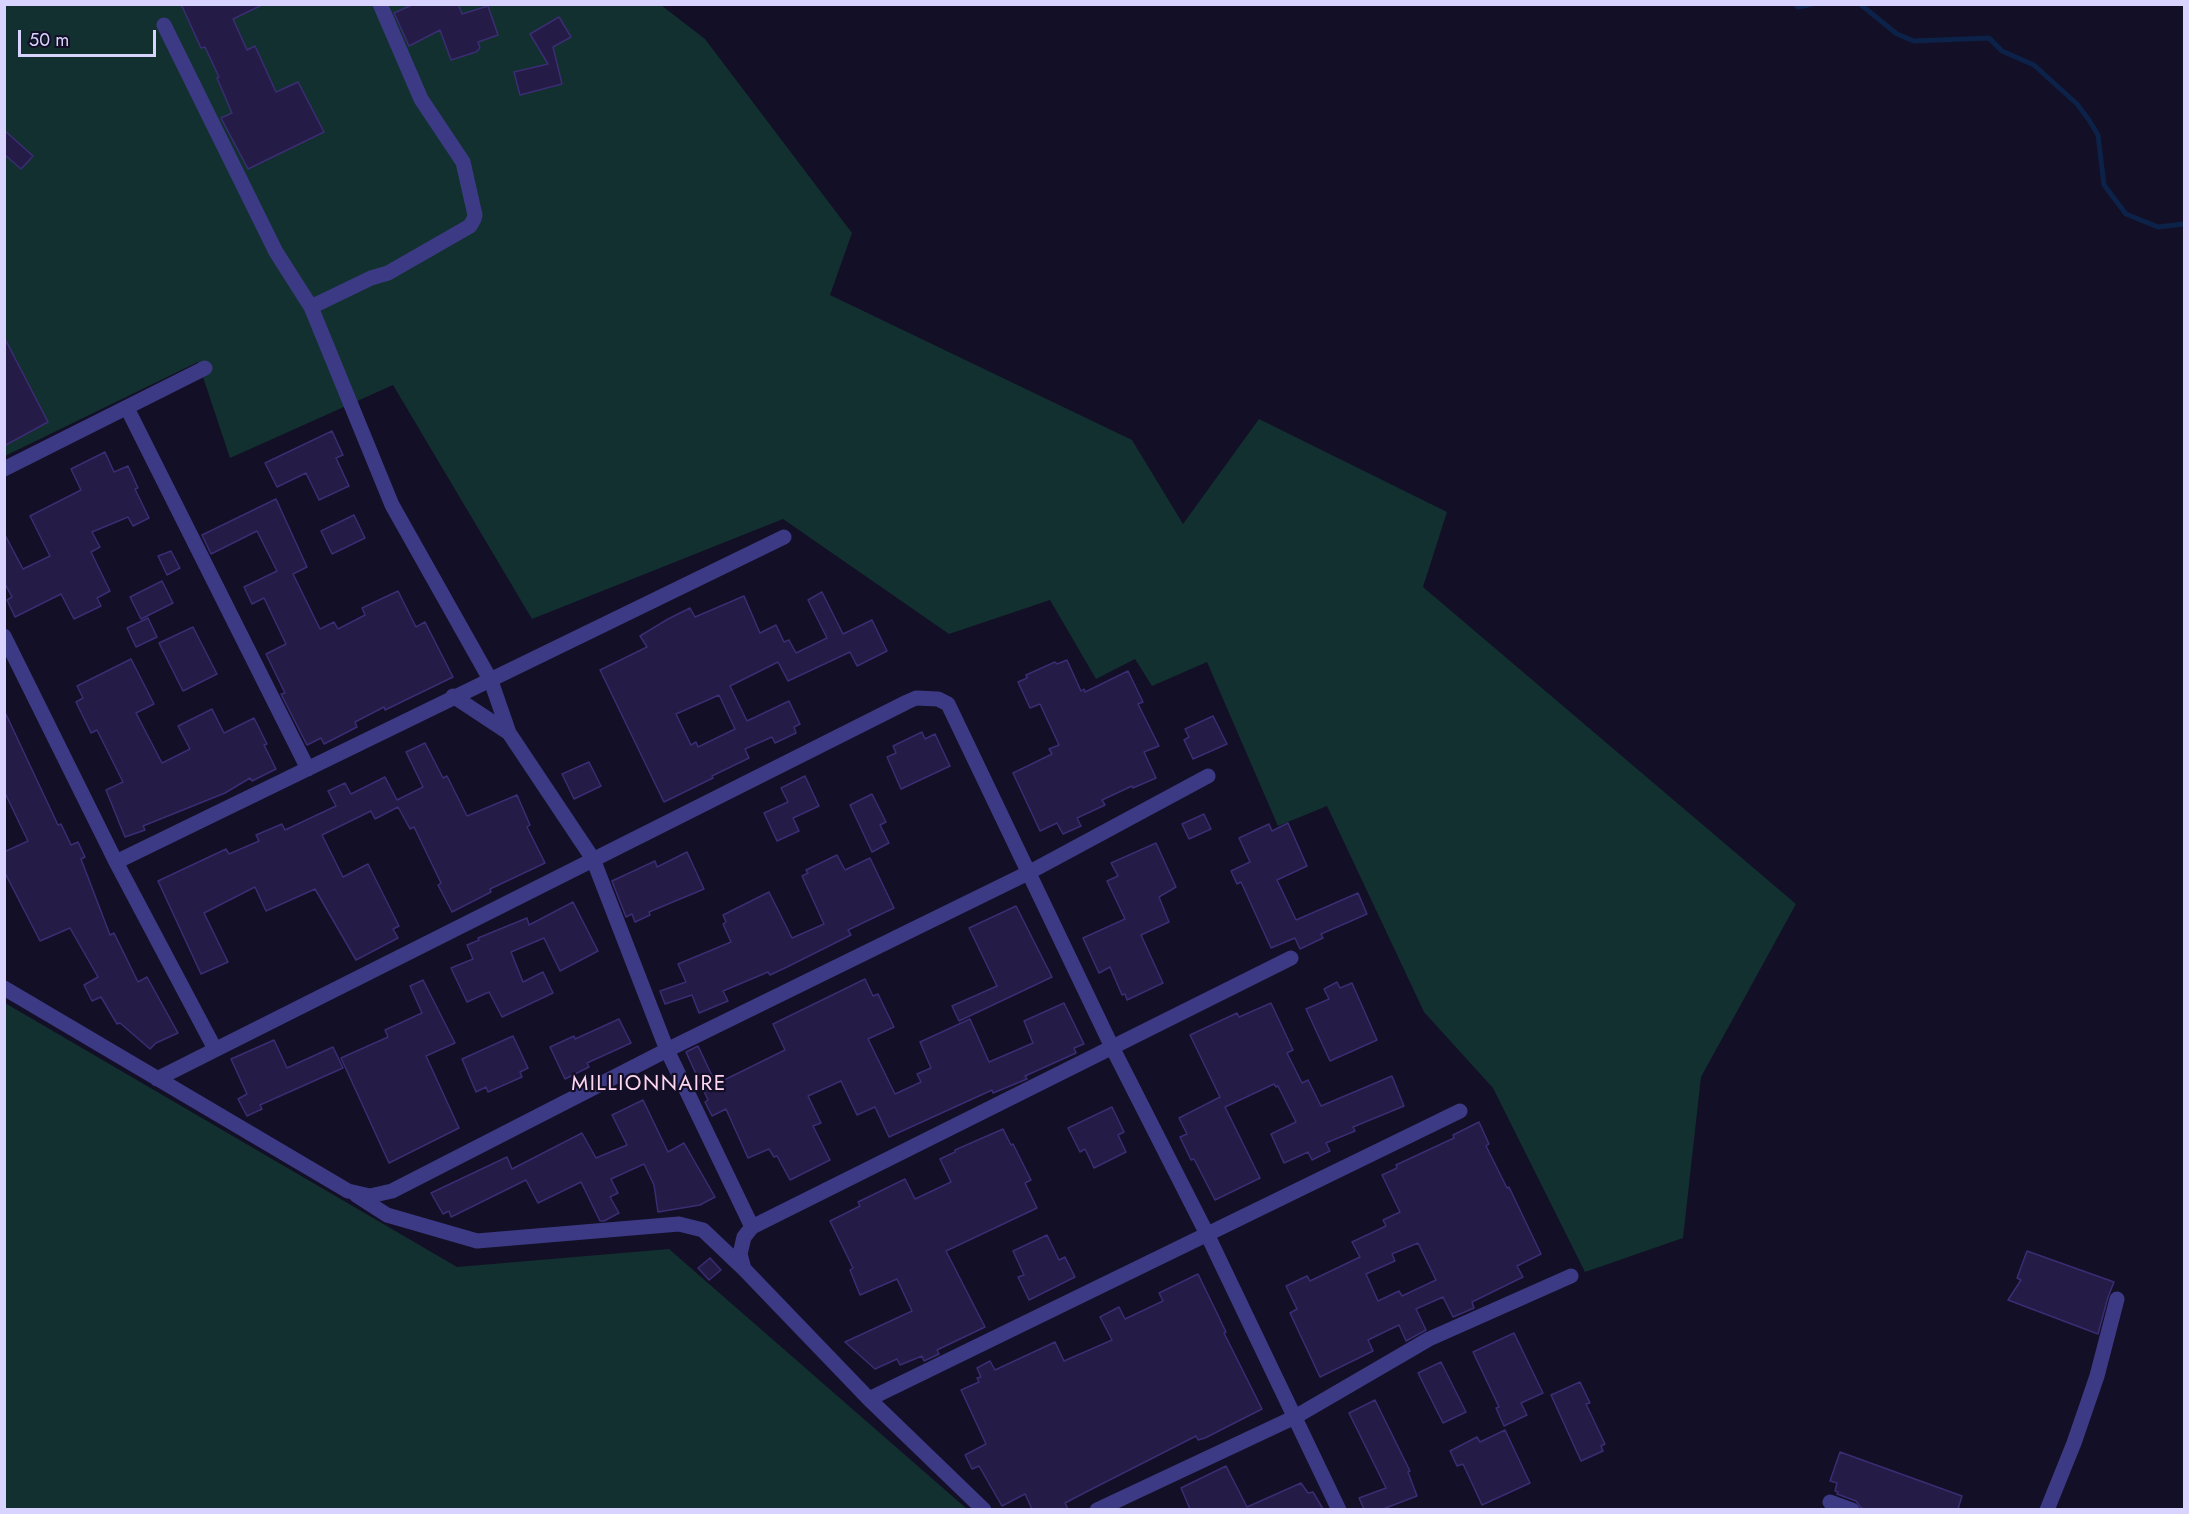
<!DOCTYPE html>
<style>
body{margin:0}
#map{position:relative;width:2189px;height:1514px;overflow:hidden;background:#130f26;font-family:Jost,sans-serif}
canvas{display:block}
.frame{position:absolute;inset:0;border:6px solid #d9d4ff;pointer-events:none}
.scale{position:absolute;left:18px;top:30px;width:138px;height:27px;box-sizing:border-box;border:3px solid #d9d4ff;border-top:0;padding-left:8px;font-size:18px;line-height:21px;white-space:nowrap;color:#d9d4ff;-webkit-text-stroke:4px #130f26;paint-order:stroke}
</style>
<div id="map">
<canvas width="2189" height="1514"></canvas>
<div class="frame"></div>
<div class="scale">50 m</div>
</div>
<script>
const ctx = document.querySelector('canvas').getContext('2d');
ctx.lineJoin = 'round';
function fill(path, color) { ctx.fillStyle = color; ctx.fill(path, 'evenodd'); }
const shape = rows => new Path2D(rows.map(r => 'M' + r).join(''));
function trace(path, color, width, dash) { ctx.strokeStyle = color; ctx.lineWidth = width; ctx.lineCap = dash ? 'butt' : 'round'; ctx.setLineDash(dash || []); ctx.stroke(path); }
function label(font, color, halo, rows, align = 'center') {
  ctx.font = font + ' Jost,sans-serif'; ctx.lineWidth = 4.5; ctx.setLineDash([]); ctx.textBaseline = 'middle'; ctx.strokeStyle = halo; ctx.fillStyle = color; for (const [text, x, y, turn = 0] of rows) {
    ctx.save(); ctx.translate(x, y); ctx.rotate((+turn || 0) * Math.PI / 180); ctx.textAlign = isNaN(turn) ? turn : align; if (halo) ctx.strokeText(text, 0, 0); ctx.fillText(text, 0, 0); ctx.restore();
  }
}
fill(shape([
 [5,5,661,5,705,39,852,233,830,295,1132,440,1183,524,1259,419,1447,512,1423,587,1796,904,1701,1077,1683,1238,1585,1272,1493,1088,1424,1012,1327,806,1278,826,1207,662,1152,686,1135,659,1096,679,1050,600,949,634,783,519,532,619,393,385,230,458,198,362,5,456],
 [5,1003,457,1267,669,1249,967,1509,5,1509]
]), '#12302f');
trace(shape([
 [1796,4,1798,7,1813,4],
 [1860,4,1897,34,1914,41,1989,38,2002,51,2034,65,2077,104,2089,120,2098,135,2104,185,2126,214,2158,227,2184,224]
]), '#0c2248', 5);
const building = shape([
 [181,4,264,4,233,19,247,50,255,46,276,92,298,82,324,132,248,169,221,118,232,113,217,78,219,77,205,47,201,48,181,4],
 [414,4,458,4,462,14,488,6,498,35,478,42,480,48,476,52,451,60,440,30,409,46,394,13,414,4],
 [559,17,571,37,553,47,562,84,520,95,514,72,548,64,530,34,559,17],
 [4,130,33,156,21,169,4,154,4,130],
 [4,337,48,422,4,446,4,337],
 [332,431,343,455,336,458,349,486,319,500,306,473,277,487,265,463,332,431],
 [105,452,114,472,128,466,138,488,135,489,149,518,133,526,128,517,92,532,100,547,91,552,110,591,97,598,101,606,74,619,61,594,15,617,7,600,12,597,4,582,4,533,23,569,50,556,30,516,81,490,71,469,105,452],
 [276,499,307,567,293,574,320,629,334,622,338,629,365,615,362,608,398,591,416,627,425,622,453,677,385,710,384,707,355,722,357,727,324,744,321,738,307,745,281,694,285,693,266,654,286,644,264,598,252,604,244,587,277,571,257,531,211,554,202,535,276,499],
 [354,515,365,538,332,554,321,531,354,515],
 [171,551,180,568,167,575,158,556,171,551],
 [162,581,173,603,141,619,130,597,162,581],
 [822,592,843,634,872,620,887,651,857,666,850,652,788,681,778,662,730,686,747,721,789,701,800,724,794,727,796,733,775,743,772,737,745,749,749,758,712,776,713,778,664,802,600,670,647,647,640,636,668,619,690,608,695,617,744,596,760,633,776,625,784,642,789,640,796,653,827,638,808,600,822,592],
 [719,695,735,729,698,747,696,742,691,745,676,714,719,695],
 [148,618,157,637,136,647,127,628,148,618],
 [193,627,217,674,183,691,159,643,193,627],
 [131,659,154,704,136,713,162,763,190,749,178,726,212,709,224,733,254,718,267,744,264,745,276,769,252,781,250,778,225,793,143,826,145,830,125,837,106,790,123,782,97,730,91,733,76,702,83,698,77,686,131,659],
 [1067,660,1081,691,1084,689,1085,692,1128,671,1143,702,1138,704,1159,746,1144,752,1156,778,1133,788,1132,786,1102,800,1105,805,1077,818,1081,826,1063,834,1057,823,1040,831,1013,773,1052,754,1049,749,1059,745,1040,704,1030,708,1018,682,1027,678,1026,675,1055,662,1057,664,1067,660],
 [4,710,58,825,61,824,71,845,78,842,85,857,81,859,110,935,114,933,138,982,147,977,178,1033,156,1043,150,1049,120,1023,117,1024,101,997,92,1001,84,985,98,977,70,928,40,941,4,871,4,852,28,841,4,791,4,710],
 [1213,716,1227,744,1193,759,1184,740,1189,737,1185,729,1213,716],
 [922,732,925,739,935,734,950,766,901,789,887,757,896,753,893,746,922,732],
 [425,743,443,778,447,776,467,816,517,795,530,825,527,827,545,863,490,889,491,892,452,912,438,885,441,883,414,827,410,829,398,807,375,819,371,811,322,835,343,877,368,864,399,926,393,929,398,938,356,960,315,889,266,911,255,887,204,913,228,962,201,974,158,881,226,849,229,854,259,841,256,835,282,824,285,830,336,806,328,791,345,783,351,794,385,777,397,800,423,787,406,752,425,743],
 [589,762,601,786,574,799,562,774,589,762],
 [805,776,819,806,793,818,799,831,777,841,764,813,788,802,781,788,805,776],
 [872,794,886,822,880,825,889,843,872,852,850,805,872,794],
 [1204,814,1211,829,1189,839,1182,824,1204,814],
 [1288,823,1307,866,1277,880,1296,920,1358,893,1367,914,1321,934,1323,938,1300,949,1295,938,1271,948,1241,882,1237,884,1231,871,1250,862,1239,838,1269,824,1272,831,1288,823],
 [1156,843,1176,887,1159,897,1169,922,1141,935,1163,983,1127,1000,1125,994,1122,995,1110,967,1099,973,1083,938,1125,919,1107,881,1118,876,1111,863,1156,843],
 [687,852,704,889,649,912,650,915,635,922,632,914,626,917,612,881,655,861,657,867,687,852],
 [837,855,845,870,870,858,894,908,848,930,851,935,787,967,770,975,768,972,723,991,728,1001,699,1013,692,995,665,1004,660,991,686,982,678,964,731,942,723,924,726,922,723,915,769,892,792,938,824,924,802,876,808,873,806,870,837,855],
 [573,902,598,951,560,971,544,938,511,952,523,982,543,972,553,993,502,1017,489,992,467,1002,451,968,473,959,467,945,479,940,478,938,527,918,529,925,573,902],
 [1016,906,1052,977,959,1021,952,1006,997,986,969,928,1016,906],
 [865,979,873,996,878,994,894,1027,868,1039,895,1094,921,1082,917,1074,931,1068,920,1042,970,1019,989,1062,1033,1043,1024,1021,1064,1003,1084,1044,1074,1048,1076,1053,1025,1076,1027,1079,993,1093,992,1090,889,1137,875,1107,857,1115,841,1081,808,1096,821,1123,813,1126,830,1160,790,1180,777,1156,774,1157,769,1149,748,1158,726,1109,712,1116,705,1102,708,1100,686,1052,698,1046,716,1084,785,1050,773,1024,865,979],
 [423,980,455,1043,426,1056,459,1128,389,1163,341,1058,388,1037,385,1030,422,1013,410,986,423,980],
 [1337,982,1340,988,1352,983,1377,1040,1330,1061,1306,1009,1329,999,1324,989,1337,982],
 [1271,1003,1293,1050,1287,1053,1302,1083,1308,1080,1321,1106,1392,1076,1404,1106,1353,1127,1355,1131,1326,1143,1330,1151,1312,1160,1308,1152,1284,1163,1271,1134,1296,1122,1278,1086,1276,1087,1274,1084,1225,1107,1260,1178,1215,1200,1194,1159,1191,1160,1180,1137,1187,1134,1179,1118,1220,1097,1190,1035,1237,1013,1239,1017,1271,1003],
 [619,1019,631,1043,587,1063,589,1067,565,1079,550,1047,574,1036,575,1039,619,1019],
 [513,1036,528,1068,520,1072,522,1077,488,1092,486,1087,476,1092,462,1059,513,1036],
 [274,1040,287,1068,333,1047,343,1068,260,1105,262,1109,247,1116,238,1099,247,1094,231,1059,274,1040],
 [643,1100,668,1152,684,1143,715,1197,700,1205,658,1212,654,1185,644,1164,611,1179,618,1193,610,1197,619,1213,604,1221,600,1221,581,1182,538,1203,526,1180,451,1217,449,1211,443,1214,431,1193,507,1157,512,1169,582,1133,596,1158,627,1145,612,1115,643,1100],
 [1112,1107,1124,1132,1118,1135,1126,1152,1094,1168,1085,1149,1080,1152,1068,1128,1112,1107],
 [1479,1122,1489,1144,1486,1146,1507,1188,1509,1187,1541,1254,1517,1266,1523,1277,1474,1301,1472,1302,1474,1308,1453,1317,1443,1297,1416,1309,1426,1330,1406,1341,1399,1325,1368,1340,1373,1351,1320,1377,1290,1313,1297,1309,1286,1286,1307,1276,1310,1281,1360,1257,1352,1242,1386,1226,1383,1220,1400,1212,1382,1175,1397,1168,1396,1165,1454,1138,1453,1135,1479,1122],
 [1418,1243,1436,1280,1402,1296,1399,1291,1378,1301,1366,1274,1395,1261,1392,1254,1418,1243],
 [1003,1129,1011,1145,1013,1144,1031,1180,1025,1183,1037,1208,946,1251,985,1327,937,1350,939,1354,924,1361,922,1356,900,1365,897,1359,875,1369,845,1342,912,1311,897,1279,860,1295,850,1270,853,1268,830,1221,860,1206,858,1202,905,1179,915,1199,951,1182,940,1159,955,1152,955,1150,1003,1129],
 [1047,1235,1059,1260,1065,1257,1075,1277,1029,1300,1018,1277,1024,1275,1013,1251,1047,1235],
 [2027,1251,2114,1282,2108,1297,2098,1334,2008,1300,2021,1280,2017,1278,2027,1251],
 [710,1258,721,1270,709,1280,698,1268,710,1258],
 [1198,1274,1216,1311,1226,1332,1224,1333,1262,1409,1205,1438,1198,1440,1196,1436,1086,1492,1065,1503,1068,1509,1032,1509,1025,1494,1002,1506,979,1466,972,1469,965,1455,986,1444,961,1390,979,1382,977,1378,981,1377,977,1368,990,1361,995,1370,1055,1342,1064,1361,1112,1340,1100,1317,1119,1307,1125,1319,1163,1301,1159,1293,1198,1274],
 [1514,1333,1543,1393,1521,1403,1527,1415,1504,1426,1496,1408,1499,1407,1473,1352,1514,1333],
 [1441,1362,1466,1412,1443,1423,1418,1373,1441,1362],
 [1580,1382,1590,1403,1586,1404,1605,1444,1601,1446,1603,1451,1581,1461,1551,1395,1580,1382],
 [1375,1400,1410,1471,1408,1472,1417,1496,1383,1509,1364,1509,1359,1498,1386,1488,1349,1413,1375,1400],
 [1505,1430,1530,1483,1482,1505,1463,1464,1457,1466,1450,1451,1477,1437,1480,1442,1505,1430],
 [1840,1452,1962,1496,1958,1509,1866,1509,1861,1508,1856,1501,1837,1494,1838,1492,1835,1491,1837,1483,1830,1481,1840,1452],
 [1226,1466,1247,1507,1301,1483,1308,1493,1313,1492,1323,1509,1190,1509,1181,1488,1226,1466]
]);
fill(building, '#241b47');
trace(building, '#3b2d73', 1.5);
trace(shape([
 [164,25,276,252,311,307,392,505,491,681,509,733],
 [311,307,371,278,388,273,470,226,474,219,475,215,463,162,421,99,380,4],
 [127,408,308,769],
 [4,469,205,368],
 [4,636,116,862,215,1049],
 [453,696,509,733,593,859,667,1050,752,1227],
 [116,862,784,537],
 [4,988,348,1191,370,1196,392,1191,667,1050,1028,873,1208,776],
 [157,1079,907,702,916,698,938,699,948,704,1112,1047,1207,1234,1339,1510],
 [356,1195,387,1215,477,1241,679,1224,703,1230,744,1269],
 [869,1399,1460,1111],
 [1830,1502,1852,1510],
 [984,1510,869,1399,744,1269,740,1254,744,1237,752,1227,774,1216,1291,958],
 [1097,1510,1295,1417,1429,1339,1571,1276],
 [2047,1510,2074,1443,2097,1376,2117,1299]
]), '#3d3a85', 15);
ctx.letterSpacing = '1.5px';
label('21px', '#ffd6f0', '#130f26', [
 ["MILLIONNAIRE",649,1085]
]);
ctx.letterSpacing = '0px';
</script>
